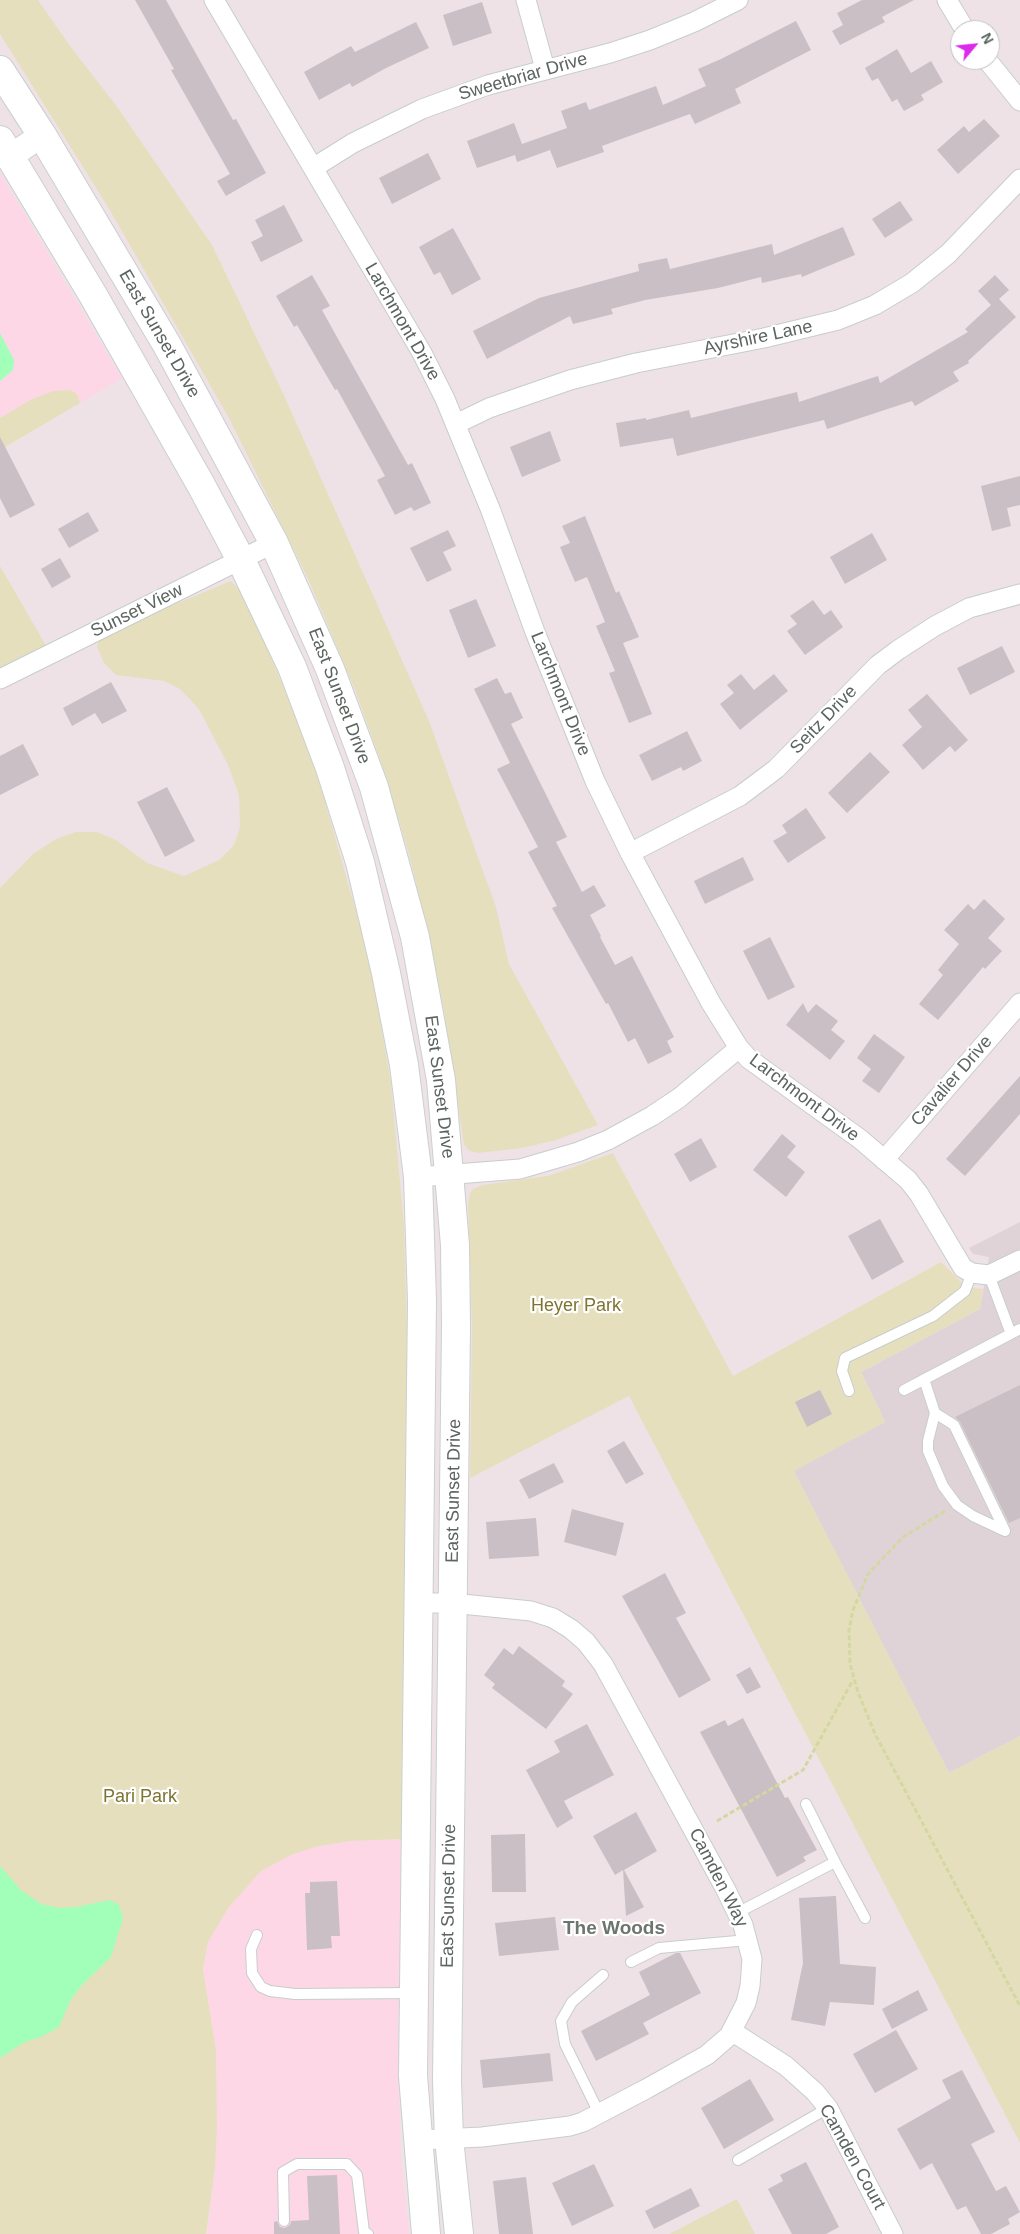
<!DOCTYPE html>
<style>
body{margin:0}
#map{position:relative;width:1020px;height:2234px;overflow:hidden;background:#eee2e7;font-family:Helvetica,sans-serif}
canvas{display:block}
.north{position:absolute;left:950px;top:20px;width:50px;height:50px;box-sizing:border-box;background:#fff;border:1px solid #bdc1bf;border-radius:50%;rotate:62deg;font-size:14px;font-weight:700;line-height:20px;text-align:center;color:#5b645e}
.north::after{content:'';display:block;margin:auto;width:18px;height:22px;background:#db2aec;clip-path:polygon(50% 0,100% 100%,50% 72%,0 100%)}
</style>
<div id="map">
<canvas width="1020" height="2234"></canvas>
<div class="north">N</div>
</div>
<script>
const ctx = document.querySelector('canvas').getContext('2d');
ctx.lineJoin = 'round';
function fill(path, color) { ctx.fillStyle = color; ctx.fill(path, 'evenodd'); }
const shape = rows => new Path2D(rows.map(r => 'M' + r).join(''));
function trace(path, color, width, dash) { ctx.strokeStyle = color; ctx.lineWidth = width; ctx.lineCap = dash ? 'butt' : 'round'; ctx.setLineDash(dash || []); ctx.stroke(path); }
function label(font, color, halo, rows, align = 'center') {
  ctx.font = font + ' Helvetica,sans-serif'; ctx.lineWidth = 4.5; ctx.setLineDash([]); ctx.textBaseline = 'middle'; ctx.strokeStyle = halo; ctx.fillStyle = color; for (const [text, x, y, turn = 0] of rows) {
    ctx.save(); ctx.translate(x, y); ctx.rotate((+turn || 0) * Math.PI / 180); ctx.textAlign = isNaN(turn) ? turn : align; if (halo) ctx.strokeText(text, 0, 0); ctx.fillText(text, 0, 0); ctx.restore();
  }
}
fill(shape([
 [0,173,122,378,80,403,77,395,30,400,0,418],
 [401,1839,398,2056,401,2159,409,2234,206,2234,209,2218,217,2125,216,2051,203,1969,208,1942,229,1907,260,1871,293,1854,319,1846,351,1841]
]), '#fed7e7');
fill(shape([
 [1020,1222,1020,1736,949,1773,793,1470,885,1422,861,1372,980,1309,989,1257,973,1254,969,1248]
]), '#e0d3d8');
fill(shape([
 [0,0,38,0,70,46,118,108,212,245,283,393,429,721,496,907,509,964,598,1125,556,1140,522,1148,478,1153,470,1151,464,1145,444,1010,428,933,409,854,382,765,355,690,309,581,229,418,108,207,0,34],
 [70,390,77,394,80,403,0,450,0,418,30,400,53,391],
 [0,566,48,649,0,673],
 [231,581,245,596,295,714,320,784,369,957,391,1083,404,1225,407,1331,401,1839,351,1841,319,1846,293,1854,261,1871,229,1907,208,1942,203,1969,216,2051,217,2125,215,2168,206,2234,0,2234,0,888,33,854,56,839,76,832,97,832,116,840,147,863,184,876,219,860,234,845,240,827,239,795,228,765,199,709,180,689,164,681,116,675,104,663,97,647,100,635],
 [613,1153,733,1376,941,1262,962,1283,973,1288,983,1289,980,1309,861,1372,885,1422,794,1471,949,1773,1020,1736,1020,2143,629,1396,470,1478,472,1327,468,1204,470,1193,473,1189,482,1185,548,1176],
 [737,2199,755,2234,669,2234]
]), '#e6dfbe');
fill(shape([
 [0,333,14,360,13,370,0,381],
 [0,1866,21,1890,41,1904,59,1908,76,1907,110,1900,119,1905,123,1918,111,1957,82,1985,70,2001,59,2027,43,2036,25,2042,0,2058]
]), '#a1ffba');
fill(shape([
 [135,0,166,0,233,120,236,119,266,173,226,196,217,181,230,174,171,70,174,69],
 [862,0,914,0,882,17,885,22,840,45,832,31,843,25,837,13],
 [482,2,492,33,453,46,443,15],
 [796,21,811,50,735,89,741,103,695,124,690,114,602,146,604,152,557,168,550,150,517,162,515,155,477,168,467,141,514,123,522,144,567,128,561,111,586,102,589,110,656,86,663,105,706,86,698,69,721,59],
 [416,22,429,48,386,68,352,87,350,83,319,100,304,72,351,46,355,52],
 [897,49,911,73,931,61,943,82,921,95,924,100,904,111,897,99,892,102,878,78,872,81,865,68],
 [984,119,1000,136,958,174,937,150,964,126,969,132],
 [428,153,441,179,392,204,379,178],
 [900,201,913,220,885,238,872,219],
 [284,205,303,241,261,262,251,242,263,236,255,220],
 [843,227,855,255,802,277,801,274,762,283,761,277,718,288,645,300,611,309,613,314,573,324,570,316,487,359,473,331,539,298,639,271,638,264,667,258,670,269,772,244,774,255],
 [453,228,481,279,452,295,440,272,434,275,419,247],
 [312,275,330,306,322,310,408,465,412,463,431,503,414,511,411,507,395,515,377,480,385,476,337,389,335,390,297,325,294,327,276,296],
 [995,275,1009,290,999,299,1016,317,968,361,969,363,953,372,959,381,915,406,912,401,827,429,824,420,677,456,673,438,620,447,616,423,646,418,646,420,689,410,691,418,797,392,799,402,878,376,880,383,968,332,965,329,991,305,978,291],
 [550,431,561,461,522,477,510,447],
 [0,437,35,505,10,518,0,498],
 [1020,476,1020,505,1007,508,1011,526,992,531,981,486],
 [88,512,99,531,69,548,58,529],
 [585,516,616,593,619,591,639,637,623,643,652,714,629,723,609,673,615,671,596,626,605,622,587,577,575,582,560,547,570,543,562,526],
 [448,530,456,546,443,552,452,570,427,582,410,548],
 [872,533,887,560,845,584,830,557],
 [60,558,71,577,52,588,41,569],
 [476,599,496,646,468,658,449,610],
 [813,600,824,615,831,610,843,627,805,655,787,631,797,624,790,616],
 [1002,646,1015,672,970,695,957,668],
 [741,674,754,690,774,674,788,691,740,730,720,704,734,693,727,685],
 [497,678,505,694,511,692,523,718,511,724,567,837,556,842,582,892,594,885,606,906,590,915,601,936,600,937,615,965,632,956,674,1037,667,1041,672,1052,648,1064,635,1038,628,1042,608,1003,606,1004,552,908,557,906,528,852,538,847,497,769,510,763,474,689],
 [111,682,127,711,102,724,95,713,72,726,63,708],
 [927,694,968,740,955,752,950,746,923,770,902,745,922,727,908,710],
 [687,731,702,761,683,771,681,767,652,781,639,755],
 [23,744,39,775,0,795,0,756],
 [870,752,890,772,847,813,828,793],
 [167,787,195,841,165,857,137,802],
 [806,808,826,838,788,863,773,841,787,833,782,825],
 [743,857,754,880,705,904,694,881],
 [984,899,1005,919,988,938,1002,951,985,969,983,967,938,1020,919,1004,943,975,938,970,959,944,944,930,968,904,974,910],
 [770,937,795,987,768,1000,743,951],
 [803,1003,808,1013,816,1004,838,1021,831,1030,845,1041,830,1060,786,1025],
 [874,1034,905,1057,879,1093,862,1081,871,1069,857,1058],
 [1020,1076,1020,1114,965,1176,946,1159],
 [782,1134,796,1146,787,1157,805,1172,786,1197,753,1170],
 [701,1138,717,1167,690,1182,674,1154],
 [880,1219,904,1262,872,1280,848,1236],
 [1020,1385,1020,1518,1009,1523,960,1422,955,1417],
 [820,1390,832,1414,807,1427,795,1402],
 [624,1441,644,1474,626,1484,607,1451],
 [554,1463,564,1482,529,1499,519,1480],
 [572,1509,624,1523,616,1556,564,1542],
 [536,1518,539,1556,489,1559,486,1522],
 [665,1573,686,1613,676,1618,711,1680,679,1698,622,1596],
 [519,1646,565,1681,562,1686,573,1694,546,1729,492,1688,495,1684,484,1675,504,1648,513,1655],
 [750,1667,761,1687,747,1694,736,1675],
 [743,1718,785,1798,788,1797,817,1850,803,1857,806,1861,777,1877,700,1732,725,1720,728,1726],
 [587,1724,614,1775,564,1801,573,1818,557,1828,526,1770,560,1752,554,1741],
 [636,1812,657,1851,624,1870,644,1907,626,1916,623,1870,615,1875,593,1836],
 [525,1834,526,1892,492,1892,491,1835],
 [337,1881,340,1936,331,1936,332,1948,307,1950,305,1893,310,1893,310,1882],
 [836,1896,840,1964,876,1967,874,2005,830,2002,825,2026,791,2020,803,1963,799,1898],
 [555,1917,559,1950,499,1956,495,1923],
 [676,1953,680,1953,701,1993,643,2023,649,2034,596,2061,581,2031,650,1995,639,1972],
 [918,1990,928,2010,892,2029,882,2009],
 [896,2030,918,2069,875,2093,853,2054],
 [550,2053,553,2081,483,2088,480,2060],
 [962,2070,995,2132,971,2144,996,2191,1006,2186,1020,2212,1008,2219,1010,2224,991,2234,981,2234,966,2206,957,2210,932,2163,920,2170,897,2129,951,2098,942,2080],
 [750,2079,774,2120,724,2149,701,2108],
 [806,2162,839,2227,826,2234,792,2234,768,2189,783,2181,780,2175],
 [594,2164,614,2206,572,2226,552,2183],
 [337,2175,340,2234,274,2234,274,2222,277,2221,280,2227,285,2228,290,2225,291,2221,309,2220,307,2176],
 [526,2177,533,2234,499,2234,493,2181],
 [691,2188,700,2206,654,2229,645,2211]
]), '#c9bfc4');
const service = shape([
 [989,1275,1011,1334],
 [924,1379,935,1413,928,1441,928,1451,943,1486,957,1505,973,1516,1005,1531],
 [904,1390,1020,1329],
 [849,1391,842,1371,845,1358,933,1316,965,1291,972,1273],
 [935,1413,954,1425,1005,1531],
 [835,1862,865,1918],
 [737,1913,835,1862,806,1804],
 [257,1935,251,1949,252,1973,261,1987,270,1991,295,1994,412,1993],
 [631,1962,659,1948,748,1940],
 [599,2113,565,2044,561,2021,572,2002,603,1975],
 [738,2160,828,2108],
 [284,2221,283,2172,297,2164,347,2164,357,2175,364,2232,368,2234]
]);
const minor = shape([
 [214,0,422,353,445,399,491,511,535,632,595,781,630,853,711,1003,739,1048,749,1059,860,1139,908,1180,919,1194,963,1268,972,1273,989,1275,1020,1260],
 [526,0,545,69],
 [947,0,965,30],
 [987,60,1020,101],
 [313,168,353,143,422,109,488,85,610,53,650,40,694,22,738,0],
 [456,424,489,408,570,380,636,363,764,338,838,320,875,305,912,283,948,254,1020,179],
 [0,679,274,543],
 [630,853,740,796,776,769,878,665,898,650,935,626,969,608,1020,594],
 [884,1160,1020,1003],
 [418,1177,520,1169,578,1152,608,1140,652,1116,679,1098,739,1048],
 [733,2032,786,2066,815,2092,828,2108,893,2234],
 [418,2140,482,2137,570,2126,583,2122,646,2089,707,2055,729,2036,746,2003,750,1986,752,1959,743,1925,726,1890,603,1664,586,1642,571,1629,553,1618,531,1611,452,1603,419,1603]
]);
const tertiary = shape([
 [11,156,42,135]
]);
const secondary = shape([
 [0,70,42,135,167,345,274,543,330,669,374,787,415,937,441,1080,455,1245,456,1326,447,2081,449,2139,459,2234],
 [0,140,93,295,201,485,241,560,292,667,330,768,360,862,386,973,404,1065,418,1177,422,1301,413,2076,426,2234]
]);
trace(service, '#c6ceca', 12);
trace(minor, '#c6ceca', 21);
trace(tertiary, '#c6ceca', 26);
trace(secondary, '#c8d1cc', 30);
trace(shape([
 [945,1511,903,1537,868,1574,853,1610,849,1630,850,1664,858,1692,875,1734,1020,2006],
 [717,1821,803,1770,853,1680]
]), '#d3d8a1', 3, [5, 2.5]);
trace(service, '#fff', 10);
trace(minor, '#fff', 19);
trace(tertiary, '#fff', 24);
trace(secondary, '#fff', 28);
label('18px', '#5b645e', '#fff', [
 ["Sweetbriar Drive",523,77,-16],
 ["Larchmont Drive",402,322,60],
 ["East Sunset Drive",159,334,60],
 ["Ayrshire Lane",758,338,-12],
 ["Sunset View",137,611,-26],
 ["Larchmont Drive",560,694,68],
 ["East Sunset Drive",339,696,69],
 ["Seitz Drive",824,720,-46],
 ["Cavalier Drive",952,1081,-49],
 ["East Sunset Drive",439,1087,83],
 ["Larchmont Drive",804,1098,37],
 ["East Sunset Drive",454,1491,-89],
 ["Camden Way",718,1878,63],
 ["East Sunset Drive",449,1896,-89],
 ["Camden Court",852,2157,61]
]);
label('18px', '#7d7430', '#fff', [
 ["Heyer Park",576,1306],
 ["Pari Park",140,1797]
]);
label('bold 19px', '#6c766f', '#fff', [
 ["The Woods",614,1929]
]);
</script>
